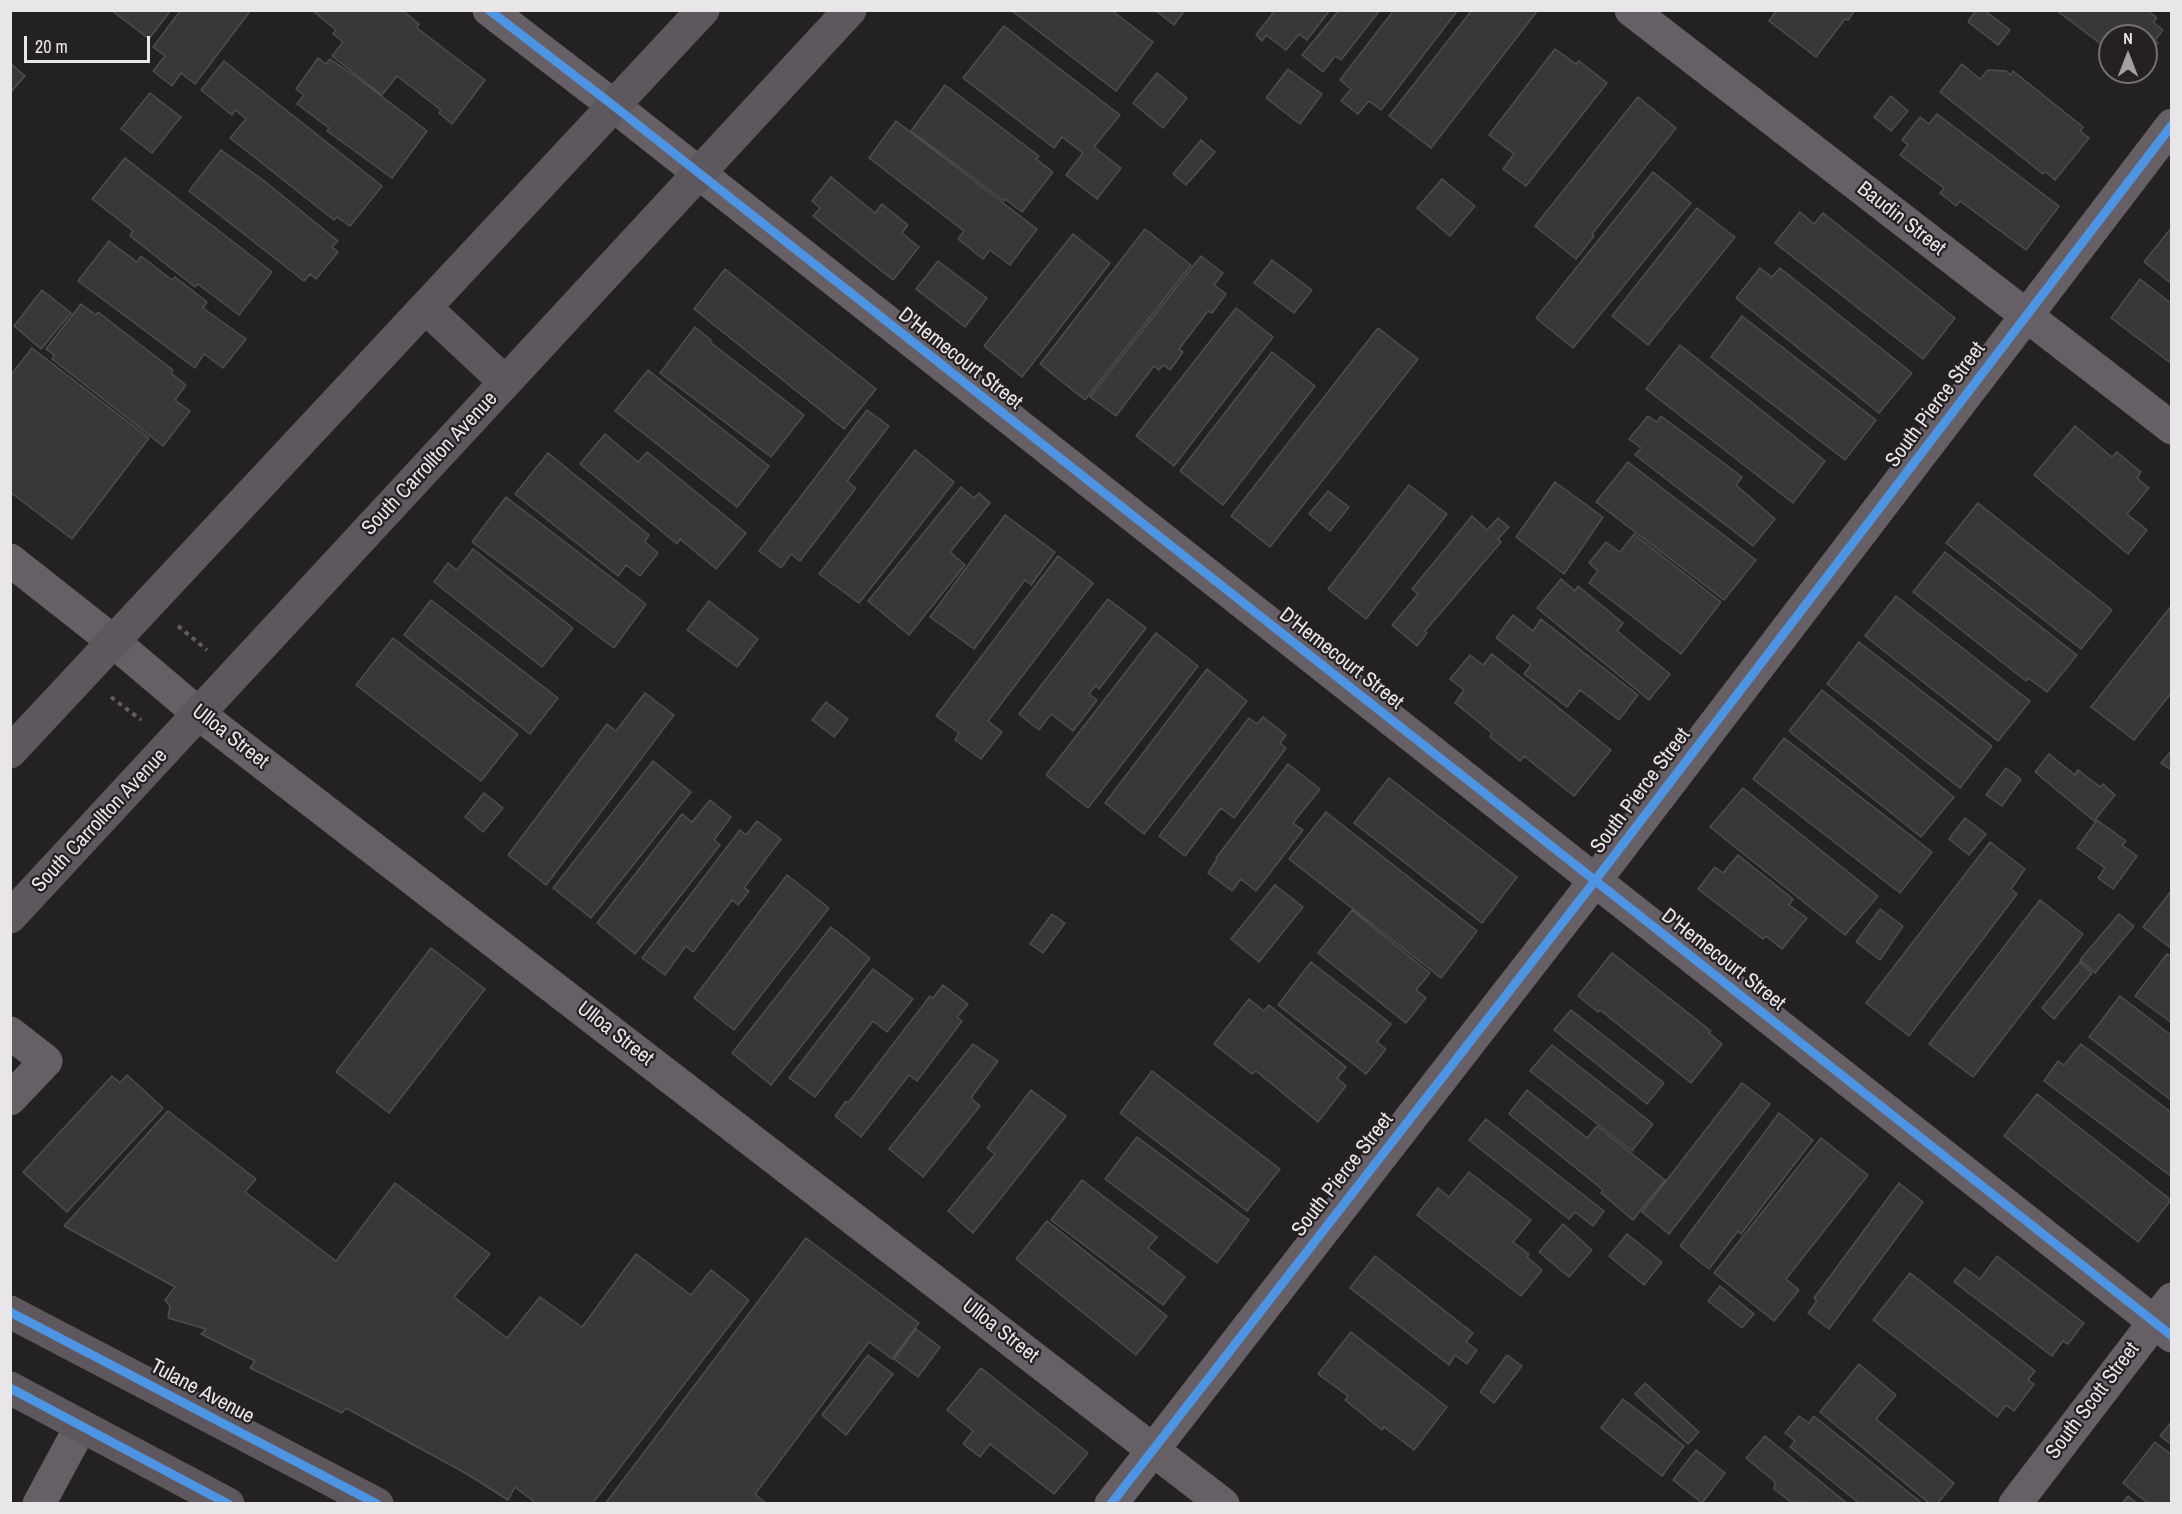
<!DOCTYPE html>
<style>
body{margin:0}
#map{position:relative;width:2182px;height:1514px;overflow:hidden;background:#242123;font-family:"Archivo Narrow",sans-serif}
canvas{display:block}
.frame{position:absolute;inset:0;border:12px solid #e9e6e9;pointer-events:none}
.north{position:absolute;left:2098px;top:24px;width:60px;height:60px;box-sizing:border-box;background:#252024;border:2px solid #736f73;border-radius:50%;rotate:0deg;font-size:16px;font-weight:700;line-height:24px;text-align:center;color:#e9e6e9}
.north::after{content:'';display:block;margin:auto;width:21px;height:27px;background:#a4a1a4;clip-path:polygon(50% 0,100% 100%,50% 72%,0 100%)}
.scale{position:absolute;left:24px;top:36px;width:126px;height:27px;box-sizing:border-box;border:3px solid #e9e6e9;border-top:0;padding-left:8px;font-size:18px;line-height:21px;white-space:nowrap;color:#e9e6e9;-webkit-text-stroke:4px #252024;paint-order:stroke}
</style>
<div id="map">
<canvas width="2182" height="1514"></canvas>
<div class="frame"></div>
<div class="north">N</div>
<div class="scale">20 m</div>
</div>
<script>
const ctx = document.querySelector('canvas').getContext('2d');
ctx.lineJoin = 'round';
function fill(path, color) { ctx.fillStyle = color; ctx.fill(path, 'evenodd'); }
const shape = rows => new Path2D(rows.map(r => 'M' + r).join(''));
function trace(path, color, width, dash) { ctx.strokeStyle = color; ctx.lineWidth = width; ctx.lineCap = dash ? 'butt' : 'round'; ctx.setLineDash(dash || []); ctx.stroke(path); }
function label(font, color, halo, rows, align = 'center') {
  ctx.font = font + ' "Archivo Narrow",sans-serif'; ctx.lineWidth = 4.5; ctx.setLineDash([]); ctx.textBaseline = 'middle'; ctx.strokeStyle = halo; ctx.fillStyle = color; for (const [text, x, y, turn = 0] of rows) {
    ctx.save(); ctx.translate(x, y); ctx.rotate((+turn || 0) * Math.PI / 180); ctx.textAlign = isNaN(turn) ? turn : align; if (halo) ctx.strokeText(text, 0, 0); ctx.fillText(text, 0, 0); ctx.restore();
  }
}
const building = shape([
 [111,10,171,10,149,39,111,10],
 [181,10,251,10,195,84,181,73,172,86,153,71,165,56,153,47,181,10],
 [312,10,402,10,419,24,417,28,485,80,452,124,439,113,441,110,397,76,382,95,332,56,343,42,333,34,336,30,312,10],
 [1011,10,1111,10,1153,42,1116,91,1011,10],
 [1155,10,1185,10,1174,25,1155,10],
 [1270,10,1330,10,1307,40,1299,34,1286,50,1266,35,1262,41,1256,35,1273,13,1270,10],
 [1339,10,1380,10,1341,60,1335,56,1323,72,1302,55,1339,10],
 [1394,10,1458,10,1381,110,1369,101,1358,114,1341,101,1351,89,1340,80,1394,10],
 [1472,10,1538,10,1431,148,1389,116,1472,10],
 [1777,10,1855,10,1848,20,1845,19,1816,57,1769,21,1777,10],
 [1976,10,1984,10,2010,30,1998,45,1968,22,1976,10],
 [2056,10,2147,10,2157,18,2153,22,2163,30,2155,40,2158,43,2146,59,2146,36,2110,36,2110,51,2056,10],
 [1004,26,1120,115,1094,147,1121,168,1097,199,1066,175,1083,153,1062,137,1054,148,963,78,1004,26],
 [1555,49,1576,64,1579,61,1607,83,1526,186,1503,169,1514,154,1489,135,1555,49],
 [318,58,326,64,330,59,355,76,427,131,392,178,327,131,329,128,297,104,304,95,296,89,318,58],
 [224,61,382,186,350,226,337,217,334,220,230,138,246,119,235,110,232,115,201,90,224,61],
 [10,63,25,76,10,93,10,63],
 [1962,64,1980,79,1988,70,2006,71,2011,75,2013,71,2083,127,2080,131,2089,138,2055,180,2046,172,2043,174,1940,92,1962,64],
 [1288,69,1322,94,1300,124,1266,98,1288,69],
 [1157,73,1187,98,1163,128,1133,103,1157,73],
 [945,85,1039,156,1036,159,1053,172,1022,212,1005,199,1004,201,911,131,945,85],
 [150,93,181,117,152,153,121,129,150,93],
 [1891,96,1908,111,1891,131,1874,117,1891,96],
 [1638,97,1676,128,1592,234,1594,236,1576,259,1535,226,1638,97],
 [1937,114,2059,206,2026,250,1960,201,1956,206,1940,193,1944,188,1900,155,1908,145,1902,140,1920,117,1929,124,1937,114],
 [896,121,1037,229,1010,265,990,250,983,259,958,239,964,231,869,158,896,121],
 [1201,140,1215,152,1186,185,1173,174,1201,140],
 [221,150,263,180,338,241,332,247,338,252,316,279,310,274,304,281,189,191,221,150],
 [125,158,272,272,239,315,198,284,195,287,130,236,133,231,92,199,125,158],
 [1653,172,1691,203,1573,348,1536,318,1653,172],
 [831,177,875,213,882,204,908,225,902,233,919,247,893,280,813,216,820,208,812,201,831,177],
 [1442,179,1475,206,1450,236,1417,208,1442,179],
 [1697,208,1735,237,1648,345,1612,316,1697,208],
 [1800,212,1814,224,1823,213,1955,318,1923,359,1775,243,1800,212],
 [2172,227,2172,284,2144,262,2172,227],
 [1145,229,1191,265,1085,400,1040,364,1145,229],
 [1073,234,1110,263,1022,377,984,346,1073,234],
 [109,241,137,262,141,256,172,280,175,277,207,302,203,308,246,339,223,368,204,354,195,368,78,281,109,241],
 [1201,256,1223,273,1214,285,1226,294,1212,313,1208,311,1179,349,1183,352,1170,370,1163,365,1159,370,1154,366,1116,416,1090,397,1201,256],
 [1272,260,1312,290,1294,313,1254,283,1272,260],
 [938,261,987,298,965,327,916,289,938,261],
 [1760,268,1772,277,1780,268,1912,373,1879,413,1736,298,1760,268],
 [725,269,876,389,844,429,694,309,725,269],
 [2140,279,2172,304,2172,364,2111,318,2140,279],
 [42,290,71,313,41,349,14,326,42,290],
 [81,304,96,315,98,312,173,370,171,373,186,385,175,400,190,411,163,446,52,359,54,355,46,349,81,304],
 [1236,308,1273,337,1174,466,1136,436,1236,308],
 [1742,316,1876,420,1845,460,1711,357,1742,316],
 [695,327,711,340,710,342,804,415,771,457,660,373,695,327],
 [1378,328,1418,359,1270,547,1231,516,1378,328],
 [1680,345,1825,461,1793,503,1646,389,1680,345],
 [32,348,149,438,72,539,10,492,10,376,32,348],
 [1272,352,1315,386,1223,505,1180,471,1272,352],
 [648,370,769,466,737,507,615,411,648,370],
 [867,410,889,426,847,481,856,488,800,561,791,554,781,568,759,551,867,410],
 [1648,416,1657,422,1661,416,1742,477,1736,485,1775,519,1753,546,1635,455,1641,448,1629,439,1648,416],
 [2075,426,2112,457,2117,452,2141,472,2137,478,2149,488,2127,514,2147,530,2128,554,2034,475,2075,426],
 [605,434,638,462,647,452,746,533,716,569,680,539,677,544,580,464,605,434],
 [915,450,954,482,859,603,819,574,915,450],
 [548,453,649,535,645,542,658,553,640,576,626,565,618,576,515,494,548,453],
 [1628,462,1756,560,1724,600,1596,502,1628,462],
 [1555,482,1603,517,1564,574,1516,537,1555,482],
 [1409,485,1447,514,1366,619,1328,589,1409,485],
 [961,487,974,498,979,493,990,503,950,552,965,565,909,635,868,601,961,487],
 [1328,491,1349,507,1330,531,1309,514,1328,491],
 [506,497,646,604,614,648,472,542,506,497],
 [1978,503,2112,610,2081,649,1946,543,1978,503],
 [1005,515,1055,552,1031,585,1025,580,974,649,930,617,1005,515],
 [1472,516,1487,530,1498,518,1509,527,1498,539,1501,542,1425,631,1427,633,1417,646,1392,625,1418,594,1412,589,1472,516],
 [1634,534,1721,602,1681,654,1589,583,1598,571,1589,563,1606,542,1620,552,1634,534],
 [473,549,573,628,542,667,434,582,448,563,457,570,473,549],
 [1945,552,2077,655,2047,692,2028,678,2026,681,1913,592,1945,552],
 [1058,556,1093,583,988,721,1002,732,981,759,955,740,959,733,936,716,1058,556],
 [1561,579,1575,591,1578,586,1623,623,1617,631,1670,674,1649,700,1537,608,1561,579],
 [1896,596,2030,701,1998,741,1865,636,1896,596],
 [1108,599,1146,628,1099,689,1096,685,1089,694,1097,700,1073,731,1051,714,1039,730,1019,714,1108,599],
 [431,600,558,698,530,734,404,635,431,600],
 [709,601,758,639,737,667,687,630,709,601],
 [2172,605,2172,692,2134,740,2091,707,2172,605],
 [1513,615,1533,631,1541,619,1638,695,1619,720,1580,690,1567,707,1524,674,1531,665,1496,638,1513,615],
 [1156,633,1198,666,1088,808,1046,775,1156,633],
 [393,638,518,734,481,781,356,685,393,638],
 [1859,642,1992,746,1960,788,1827,684,1859,642],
 [1492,654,1611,750,1574,796,1524,756,1520,761,1490,737,1492,733,1455,703,1464,690,1450,679,1470,655,1483,665,1492,654],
 [1207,669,1247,701,1144,834,1105,803,1207,669],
 [1822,690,1954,797,1921,837,1789,731,1822,690],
 [645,693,674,715,546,885,508,855,607,724,616,731,645,693],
 [826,702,848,719,834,737,812,720,826,702],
 [1263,717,1286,735,1280,743,1286,748,1234,818,1221,808,1185,856,1159,836,1249,718,1257,724,1263,717],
 [1784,738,1932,852,1900,893,1753,779,1784,738],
 [2172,750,2172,770,2161,763,2172,750],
 [2049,754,2075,775,2078,770,2100,787,2103,784,2115,795,2094,821,2035,772,2049,754],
 [653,761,691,792,591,918,553,888,653,761],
 [1288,764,1320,789,1293,823,1303,830,1256,891,1241,879,1232,891,1208,873,1217,859,1216,858,1288,764],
 [2006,768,2021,779,2002,806,1986,795,2006,768],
 [1389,778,1517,877,1482,923,1354,823,1389,778],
 [1743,788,1878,896,1845,935,1710,827,1743,788],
 [484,793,503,808,483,832,465,817,484,793],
 [710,800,731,817,714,840,720,845,635,954,597,923,682,814,692,822,710,800],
 [1326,812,1477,931,1441,978,1289,859,1326,812],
 [1965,818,1986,834,1969,855,1949,839,1965,818],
 [2097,820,2126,841,2122,845,2137,856,2113,889,2098,878,2105,868,2077,848,2097,820],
 [757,821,781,839,744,888,749,891,738,905,732,900,693,952,686,946,665,975,642,958,740,830,746,835,757,821],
 [1990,842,2025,869,2011,889,2017,894,1909,1036,1866,1003,1990,842],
 [1738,855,1793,899,1789,905,1807,918,1782,949,1766,936,1763,939,1698,889,1715,867,1723,873,1738,855],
 [787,875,829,908,734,1030,694,998,787,875],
 [1275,885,1303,907,1259,962,1231,939,1275,885],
 [2172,890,2172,949,2143,927,2172,890],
 [2040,900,2083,934,1973,1077,1929,1044,2040,900],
 [1880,909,1903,926,1880,960,1856,942,1880,909],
 [1352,910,1430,973,1416,990,1426,998,1406,1023,1318,953,1352,910],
 [1052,914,1065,923,1043,953,1030,944,1052,914],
 [2119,914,2134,926,2095,973,2080,960,2119,914],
 [831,927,870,958,771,1085,732,1053,831,927],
 [431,948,485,989,389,1113,336,1072,431,948],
 [1612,953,1711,1031,1709,1033,1722,1044,1691,1083,1600,1010,1598,1012,1578,996,1612,953],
 [2167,954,2172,957,2172,1023,2135,996,2167,954],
 [1311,962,1391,1024,1377,1042,1386,1049,1366,1074,1278,1005,1311,962],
 [2080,962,2092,973,2054,1019,2042,1008,2080,962],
 [873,969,913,999,887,1032,873,1021,815,1097,789,1078,873,969],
 [943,985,968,1004,957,1017,962,1021,917,1081,909,1075,861,1137,835,1116,846,1101,848,1103,930,996,933,998,943,985],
 [2120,996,2172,1036,2172,1101,2089,1037,2120,996],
 [1249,999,1264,1011,1269,1005,1346,1067,1337,1078,1346,1086,1318,1122,1256,1071,1252,1074,1214,1044,1249,999],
 [1571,1010,1664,1083,1647,1104,1554,1030,1571,1010],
 [973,1044,998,1061,971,1098,980,1106,923,1177,889,1149,973,1044],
 [2081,1044,2172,1113,2172,1177,2044,1081,2058,1061,2064,1065,2081,1044],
 [1552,1045,1653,1124,1632,1151,1530,1071,1552,1045],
 [1152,1071,1280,1169,1247,1211,1120,1113,1152,1071],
 [127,1075,163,1108,67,1212,23,1172,112,1076,120,1083,127,1075],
 [1742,1083,1770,1104,1669,1234,1642,1212,1742,1083],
 [1031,1090,1066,1116,973,1233,948,1211,995,1154,987,1148,1031,1090],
 [1527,1090,1587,1138,1597,1126,1665,1180,1633,1220,1601,1193,1603,1190,1509,1114,1527,1090],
 [2037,1094,2171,1200,2138,1242,2004,1136,2037,1094],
 [168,1111,256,1179,245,1192,336,1261,395,1183,490,1254,454,1297,507,1338,540,1297,582,1327,636,1254,691,1295,711,1270,749,1300,592,1504,537,1504,515,1487,508,1500,467,1474,346,1408,342,1413,250,1368,255,1361,201,1334,206,1329,168,1318,170,1306,165,1300,175,1287,64,1226,168,1111],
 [1779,1113,1813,1140,1741,1234,1738,1231,1709,1269,1680,1246,1779,1113],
 [1486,1119,1604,1211,1593,1226,1575,1212,1569,1219,1469,1140,1486,1119],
 [1137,1137,1249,1220,1217,1263,1105,1179,1137,1137],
 [1821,1138,1868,1175,1786,1279,1799,1290,1774,1321,1714,1273,1821,1138],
 [1469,1172,1531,1220,1513,1242,1529,1254,1527,1257,1542,1270,1521,1296,1417,1215,1438,1188,1449,1197,1469,1172],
 [1082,1180,1157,1237,1148,1248,1185,1277,1163,1305,1051,1220,1082,1180],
 [1899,1183,1923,1202,1829,1329,1808,1313,1817,1301,1814,1298,1899,1183],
 [1047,1221,1167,1316,1136,1355,1016,1259,1047,1221],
 [1563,1224,1592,1250,1569,1277,1539,1252,1563,1224],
 [1627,1234,1662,1262,1644,1285,1609,1256,1627,1234],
 [806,1238,919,1323,892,1359,869,1342,755,1494,767,1504,605,1504,806,1238],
 [1375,1256,1473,1333,1466,1342,1477,1350,1467,1364,1455,1355,1449,1365,1350,1288,1375,1256],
 [1997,1256,2084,1323,2068,1344,2063,1341,2052,1356,1954,1282,1965,1268,1980,1279,1997,1256],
 [1910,1273,2035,1371,2028,1380,2034,1384,2014,1411,2006,1405,1997,1417,1873,1320,1910,1273],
 [1720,1286,1754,1314,1742,1328,1708,1301,1720,1286],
 [916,1329,940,1347,918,1377,894,1359,916,1329],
 [1351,1332,1447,1407,1414,1450,1384,1427,1382,1430,1345,1400,1348,1396,1318,1374,1351,1332],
 [868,1355,893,1374,846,1435,822,1415,868,1355],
 [1507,1355,1522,1366,1494,1403,1480,1392,1507,1355],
 [1859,1364,1896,1395,1876,1419,1954,1483,1937,1504,1930,1504,1820,1412,1859,1364],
 [981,1368,1088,1453,1054,1494,990,1444,980,1457,963,1444,973,1431,947,1410,981,1368],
 [1645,1383,1699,1432,1688,1444,1635,1394,1645,1383],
 [1623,1399,1684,1446,1662,1476,1601,1428,1623,1399],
 [1799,1416,1809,1423,1814,1416,1923,1504,1860,1504,1790,1447,1795,1441,1785,1433,1799,1416],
 [2172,1421,2172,1445,2160,1436,2172,1421],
 [1765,1436,1848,1504,1791,1502,1774,1489,1775,1482,1746,1458,1765,1436],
 [2155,1442,2172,1455,2172,1504,2149,1504,2123,1483,2155,1442],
 [1696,1450,1725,1473,1702,1503,1673,1480,1696,1450],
 [2128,1496,2138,1504,2122,1504,2128,1496]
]);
fill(building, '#383838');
trace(building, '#4e4e4e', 1.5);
trace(shape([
 [178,626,207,650],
 [111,697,141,720]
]), '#625c61', 4, [4.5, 4.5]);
trace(shape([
 [489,10,614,106,2172,1336],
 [1631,10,2172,428],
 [10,560,114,642,199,714,1223,1504],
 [10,1033,46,1061,10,1099],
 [39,1504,81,1426],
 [1111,1504,1594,882,2172,125],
 [2015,1504,2172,1299]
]), '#675f66', 33);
trace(shape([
 [426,308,505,382],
 [10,752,703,10],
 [10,917,850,10],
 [10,1312,377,1504],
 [10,1388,228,1504]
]), '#5e575e', 33);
trace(shape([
 [489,10,614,106,2172,1336],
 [10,1312,377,1504],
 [10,1388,228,1504],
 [1111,1504,1594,882,2172,125]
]), '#4d94e3', 9);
label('21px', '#e9e6e9', '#252024', [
 ["Baudin Street",1901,219,38],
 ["D'Hemecourt Street",960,359,38],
 ["South Pierce Street",1936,405,-53],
 ["South Carrollton Avenue",430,464,-47],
 ["D'Hemecourt Street",1341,659,38],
 ["Ulloa Street",230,737,38],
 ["South Pierce Street",1641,791,-53],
 ["South Carrollton Avenue",100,821,-47],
 ["D'Hemecourt Street",1723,960,38],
 ["Ulloa Street",615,1034,38],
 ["South Pierce Street",1343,1175,-52],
 ["Ulloa Street",1000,1331,38],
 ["Tulane Avenue",202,1392,28],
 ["South Scott Street",2093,1401,-53]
]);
</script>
